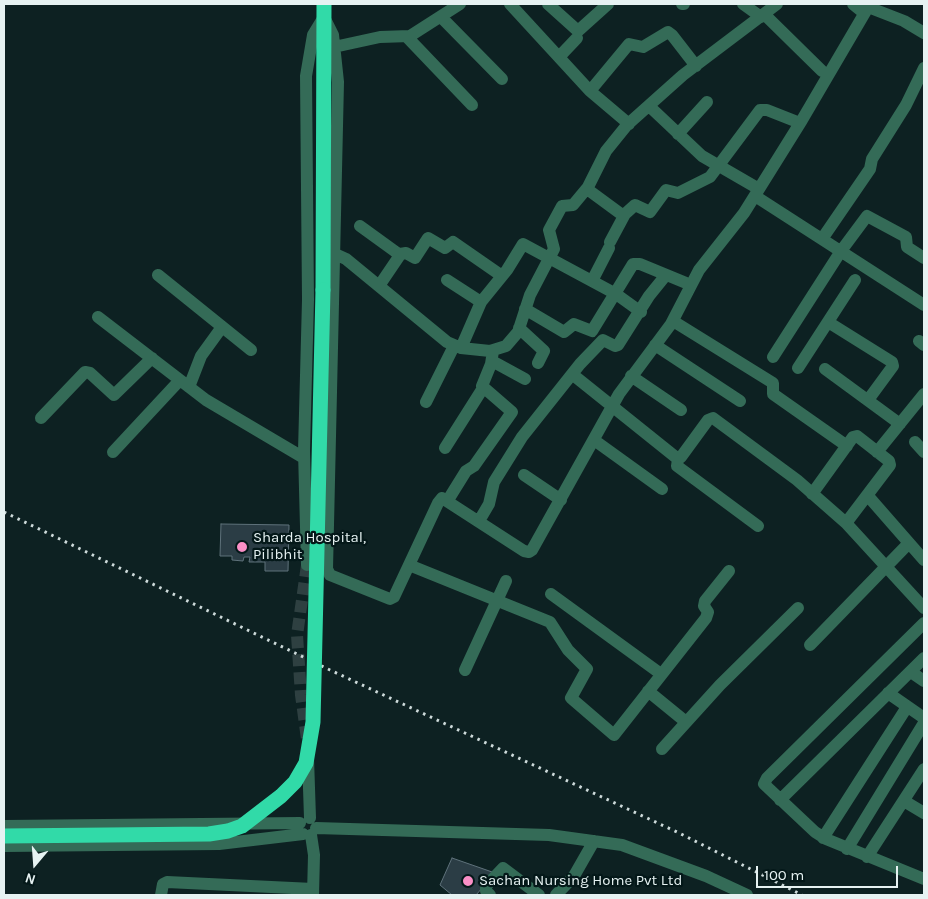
<!DOCTYPE html>
<style>
body{margin:0}
#map{position:relative;width:928px;height:899px;overflow:hidden;background:#0d2122;font-family:Karla,sans-serif}
canvas{display:block}
.frame{position:absolute;inset:0;border:5px solid #e6f2f2;pointer-events:none}
.north{position:absolute;left:10px;top:839px;width:50px;height:50px;-webkit-text-stroke:4px #041819;paint-order:stroke;rotate:198deg;font-size:14px;font-weight:700;line-height:20px;text-align:center;color:#e6f2f2}
.north::after{content:'';display:block;margin:auto;width:18px;height:22px;background:#e6f2f2;clip-path:polygon(50% 0,100% 100%,50% 72%,0 100%)}
.scale{position:absolute;left:756px;top:866px;width:142px;height:22px;box-sizing:border-box;border:2px solid #e6f2f2;border-top:0;padding-left:6px;font-size:15px;line-height:18px;white-space:nowrap;color:#e6f2f2;-webkit-text-stroke:4px #041819;paint-order:stroke}
</style>
<div id="map">
<canvas width="928" height="899"></canvas>
<div class="frame"></div>
<div class="north">N</div>
<div class="scale">100 m</div>
</div>
<script>
const ctx = document.querySelector('canvas').getContext('2d');
ctx.lineJoin = 'round';
function fill(path, color) { ctx.fillStyle = color; ctx.fill(path, 'evenodd'); }
const shape = rows => new Path2D(rows.map(r => 'M' + r).join(''));
function trace(path, color, width, dash) { ctx.strokeStyle = color; ctx.lineWidth = width; ctx.lineCap = dash ? 'butt' : 'round'; ctx.setLineDash(dash || []); ctx.stroke(path); }
function label(font, color, halo, rows, align = 'center') {
  ctx.font = font + ' Karla,sans-serif'; ctx.lineWidth = 4.5; ctx.setLineDash([]); ctx.textBaseline = 'middle'; ctx.strokeStyle = halo; ctx.fillStyle = color; for (const [text, x, y, turn = 0] of rows) {
    ctx.save(); ctx.translate(x, y); ctx.rotate((+turn || 0) * Math.PI / 180); ctx.textAlign = isNaN(turn) ? turn : align; if (halo) ctx.strokeText(text, 0, 0); ctx.fillText(text, 0, 0); ctx.restore();
  }
}
const building = shape([
 [221,524,289,525,288,571,265,571,265,562,249,562,250,557,244,557,243,561,232,560,232,556,220,556,221,524],
 [452,858,495,873,476,895,452,895,440,885,452,858]
]);
fill(building, '#2b3d45');
trace(building, '#5f727b', 1);
trace(shape([
 [307,565,297,635,301,695,307,739]
]), '#2e4041', 12, [12, 6]);
trace(shape([
 [510,4,590,91,629,124],
 [548,4,578,31,608,4],
 [682,4,684,4],
 [743,4,761,17],
 [853,4,864,13],
 [868,7,904,21,924,33],
 [764,14,822,71],
 [324,17,333,35,338,82,327,569,330,575,390,599,394,597,438,503,442,498,524,551,529,552,532,550,619,394,671,324,699,270,744,213,802,120,870,4],
 [441,17,502,79],
 [407,37,472,105],
 [334,47,380,37,410,36,460,4],
 [559,57,577,38],
 [590,91,629,44,643,47,668,32,672,35,696,66],
 [649,106,702,156,759,189],
 [678,134,707,102],
 [587,189,621,214,625,214,635,205,650,212,666,190,678,193,710,177,760,110,767,110,800,123],
 [755,196,924,305],
 [360,226,400,255,379,286],
 [822,239,870,169,872,159,906,105,924,68],
 [610,242,625,214],
 [335,254,346,259,447,342,461,348,490,351,506,346,518,332,530,295,554,249,549,230,562,206,573,205,588,187,606,151,627,125,683,75,777,4],
 [400,254,406,253,415,258,428,238,445,248,453,242,502,276],
 [158,275,251,350],
 [447,280,481,302],
 [592,281,609,248],
 [525,309,564,332,574,324,592,331,633,264,640,264,691,285],
 [98,317,206,400,304,458],
 [673,321,773,383,773,394,847,446],
 [828,322,892,362,893,366,868,400],
 [519,328,544,351,538,363],
 [919,341,924,345],
 [655,345,740,401],
 [461,348,481,302,507,270,523,244,616,294,641,312],
 [773,357,841,251,867,216,906,237,907,247,924,258],
 [492,361,525,379],
 [798,368,855,280],
 [825,369,900,424],
 [572,374,678,459,681,457,708,420,713,418,797,480,846,523,924,608],
 [631,376,681,410],
 [189,387,201,356,222,327],
 [426,402,454,346],
 [41,418,85,372,90,373,114,395,152,358],
 [594,440,662,489],
 [915,442,924,452],
 [445,448,483,388],
 [113,452,180,380],
 [877,452,924,394],
 [678,459,677,466,758,526],
 [524,475,561,500],
 [812,494,853,437,857,436,889,461,890,465,846,523],
 [868,496,924,560],
 [448,500,466,471,474,466,512,412,482,386,491,364,493,351],
 [479,521,489,504,494,482,522,437,580,364,603,340,615,346,618,345,649,296,666,275],
 [307,565,304,451,308,300,306,76,313,35,324,17],
 [409,565,550,622,568,650,587,669,571,698,614,735,706,618,708,612,704,606,705,601,729,571],
 [551,594,661,674],
 [924,623,767,778,764,784,815,832,826,839,924,879],
 [810,645,909,543],
 [465,670,506,581],
 [911,672,924,681],
 [648,691,686,722],
 [888,693,924,718],
 [662,749,720,685,798,608],
 [308,758,310,818],
 [780,800,924,658],
 [904,801,924,813],
 [4,826,300,823],
 [316,828,549,835,622,845,706,876,747,895],
 [311,835,314,855,313,895],
 [823,838,907,707],
 [4,846,219,844,303,834],
 [847,849,924,723],
 [867,857,924,769],
 [161,895,163,884,167,882,313,889],
 [490,895,486,891,486,886,503,868,539,895],
 [556,895,574,876,594,841]
]), '#346b57', 12);
trace(shape([
 [323,290,324,4]
]), '#31daa8', 15);
trace(shape([
 [4,512,330,670,679,833,802,895]
]), '#cddada', 3, [2.5, 5]);
trace(shape([
 [4,836,209,834,228,831,242,826,281,796,295,782,306,763,313,722,323,290]
]), '#31daa8', 15);
for (const [x, y, r, color] of [
 [242,547,6,"#fa8fc6"],
 [468,881,6,"#fa8fc6"]
]) { const dot = new Path2D(); dot.arc(x, y, r, 0, 2 * Math.PI); ctx.fillStyle = color; ctx.fill(dot); trace(dot, '#041819', 2); }
label('15px', '#e6f2f2', '#041819', [
 ["Sharda Hospital,",253,538],
 ["Pilibhit",253,555],
 ["Sachan Nursing Home Pvt Ltd",479,881]
], 'left');
</script>
